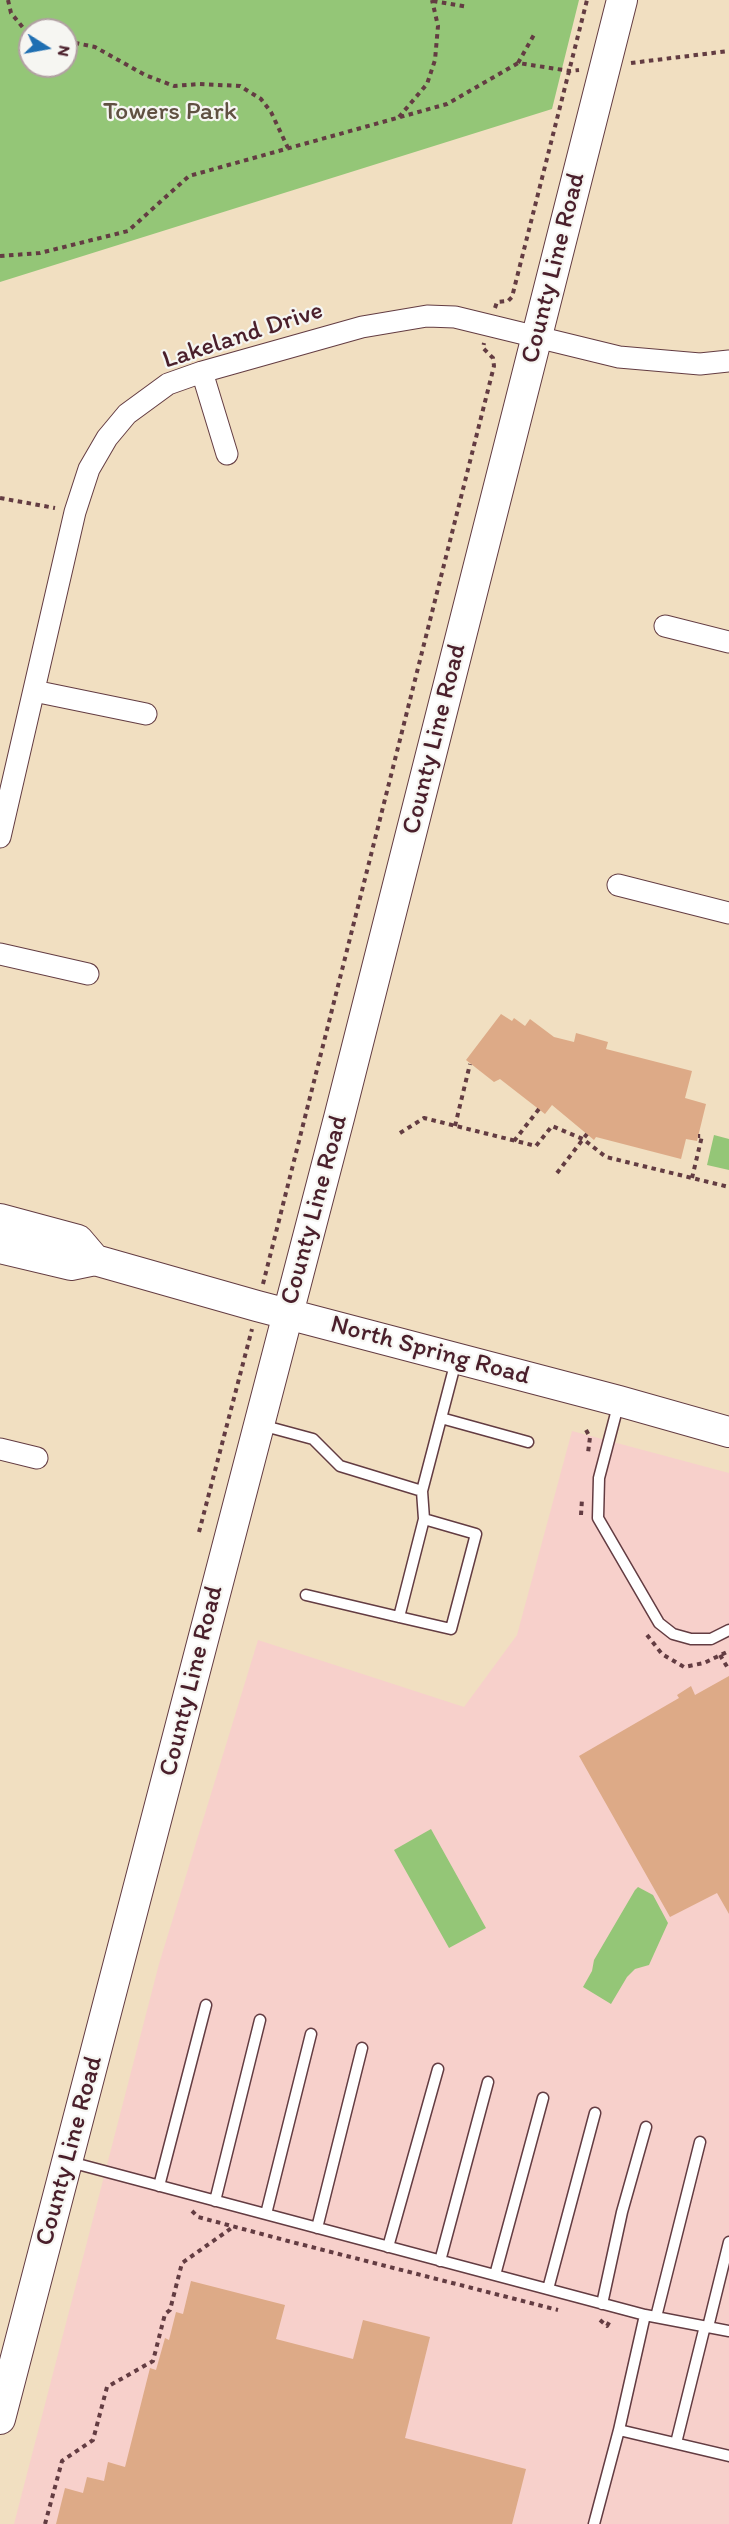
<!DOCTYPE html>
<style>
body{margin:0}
#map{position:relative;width:729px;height:2524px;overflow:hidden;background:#f1dfc1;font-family:Itim,sans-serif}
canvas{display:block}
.north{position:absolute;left:18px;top:18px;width:60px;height:60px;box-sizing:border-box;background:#f6f6f2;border:2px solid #b1a0a2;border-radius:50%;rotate:101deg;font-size:16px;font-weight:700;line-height:24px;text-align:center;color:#4a1f2b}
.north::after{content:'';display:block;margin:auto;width:21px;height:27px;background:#1f6fb2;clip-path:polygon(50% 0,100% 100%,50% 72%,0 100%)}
</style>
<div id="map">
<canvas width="729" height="2524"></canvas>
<div class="north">N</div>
</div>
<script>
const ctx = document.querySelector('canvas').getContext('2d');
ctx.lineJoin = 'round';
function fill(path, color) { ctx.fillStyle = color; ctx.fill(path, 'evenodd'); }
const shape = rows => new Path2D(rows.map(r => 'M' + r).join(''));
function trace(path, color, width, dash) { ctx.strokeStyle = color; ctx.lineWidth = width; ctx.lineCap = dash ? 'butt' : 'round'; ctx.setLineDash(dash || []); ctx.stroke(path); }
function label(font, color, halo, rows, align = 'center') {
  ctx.font = font + ' Itim,sans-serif'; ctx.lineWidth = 4.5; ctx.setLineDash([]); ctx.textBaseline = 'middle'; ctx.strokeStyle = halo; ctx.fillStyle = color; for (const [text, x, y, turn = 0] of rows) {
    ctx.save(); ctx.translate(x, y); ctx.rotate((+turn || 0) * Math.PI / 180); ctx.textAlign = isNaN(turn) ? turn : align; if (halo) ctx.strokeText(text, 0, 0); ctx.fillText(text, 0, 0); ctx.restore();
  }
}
fill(shape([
 [572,1431,729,1473,729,2524,14,2524,159,1964,258,1640,464,1707,517,1635]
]), '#f7d0cb');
fill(shape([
 [0,0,579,0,552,109,0,282],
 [30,30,66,30,66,66,30,66],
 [714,1135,729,1139,729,1170,707,1165],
 [431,1829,486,1928,449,1948,394,1850],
 [638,1887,653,1895,668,1923,649,1965,635,1969,627,1977,611,2004,583,1987,592,1971,594,1960,635,1890]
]), '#94c677');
fill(shape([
 [501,1014,512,1021,514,1018,525,1026,530,1019,554,1037,574,1042,576,1033,608,1042,606,1049,692,1071,685,1098,706,1104,697,1141,686,1139,681,1159,596,1137,594,1140,552,1105,545,1114,500,1079,494,1082,466,1060],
 [729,1676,729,1914,717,1893,670,1917,579,1756,679,1698,677,1695,691,1686,695,1695],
 [191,2281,285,2305,276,2339,353,2359,363,2320,430,2337,405,2438,526,2469,512,2524,56,2524,65,2488,83,2493,87,2477,104,2481,108,2462,125,2467,150,2368,156,2370,165,2338,169,2340,176,2312,183,2314]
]), '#ddaa87');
const lane = shape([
 [619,1402,599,1478,598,1518,659,1623,673,1634,691,1639,711,1639,729,1630],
 [441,1418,528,1442],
 [261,1425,313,1439,340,1466,422,1491,456,1361],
 [422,1491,424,1519],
 [306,1595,399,1617,451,1629,476,1534,424,1519,399,1617],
 [70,2162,645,2315,729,2331],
 [159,2186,206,2005],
 [215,2201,260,2020],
 [266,2214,311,2034],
 [317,2228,362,2048],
 [388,2247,438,2069],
 [440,2261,488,2082],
 [495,2275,543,2098],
 [548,2289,595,2113],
 [602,2304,622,2212,646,2127],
 [656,2317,700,2142],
 [708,2327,729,2242],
 [619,2430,729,2456],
 [676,2443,705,2326],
 [594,2524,619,2430,645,2315]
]);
const street = shape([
 [202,372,227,454],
 [665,626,729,642],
 [34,691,146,714],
 [0,837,75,512,89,469,107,438,127,414,168,384,202,372,362,327,427,316,455,317,619,357,700,364,729,361],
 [618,885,729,913],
 [0,954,88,974],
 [0,1449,37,1458]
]);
const secondary = shape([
 [0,1219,78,1240,95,1260],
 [0,1248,71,1265,95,1260,257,1306,619,1401,729,1432],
 [0,2419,339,1118,622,0]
]);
trace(lane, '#633c42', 13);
trace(street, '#633c42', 23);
trace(secondary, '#633c42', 32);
trace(shape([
 [8,0,11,13,24,29,30,33],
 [433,1,468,7],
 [66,41,95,47,145,75,174,86,199,84,240,86,261,99,271,112,288,148],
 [518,63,535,33],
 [631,63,729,51],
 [399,117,427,84,435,60,438,26,432,0],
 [0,256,40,253,128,231,189,176,447,104,518,63,570,71,579,70],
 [495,308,497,302,508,301,512,297,587,0],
 [0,498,55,508],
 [455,1126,470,1064],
 [400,1133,424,1118,536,1146,552,1126,583,1139,606,1157,729,1187],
 [514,1141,539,1109],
 [557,1173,587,1134],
 [692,1178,702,1136,698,1136],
 [263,1284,494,366,493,358,483,348,484,343],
 [586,1430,590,1437,588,1453],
 [581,1515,582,1499],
 [199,1532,252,1329],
 [647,1635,662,1654,684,1667,704,1663,729,1651],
 [720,1655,729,1670],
 [192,2211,198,2217,288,2241,558,2310],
 [600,2320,607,2326,611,2319],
 [45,2524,62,2461,93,2440,107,2387,153,2361,165,2314,170,2310,182,2263,233,2227]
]), '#633c42', 4, [4.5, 4.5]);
trace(lane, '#fff', 10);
trace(street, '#fff', 21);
trace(secondary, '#fff', 30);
label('26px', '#605142', '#f6f6f2', [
 ["Towers Park",170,112]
]);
label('26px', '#4a1f2b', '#f6f6f2', [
 ["County Line Road",554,268,-76],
 ["Lakeland Drive",243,336,-18],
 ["County Line Road",435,739,-76],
 ["County Line Road",315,1210,-75],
 ["North Spring Road",430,1351,15],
 ["County Line Road",192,1681,-76],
 ["County Line Road",70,2151,-75]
]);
</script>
